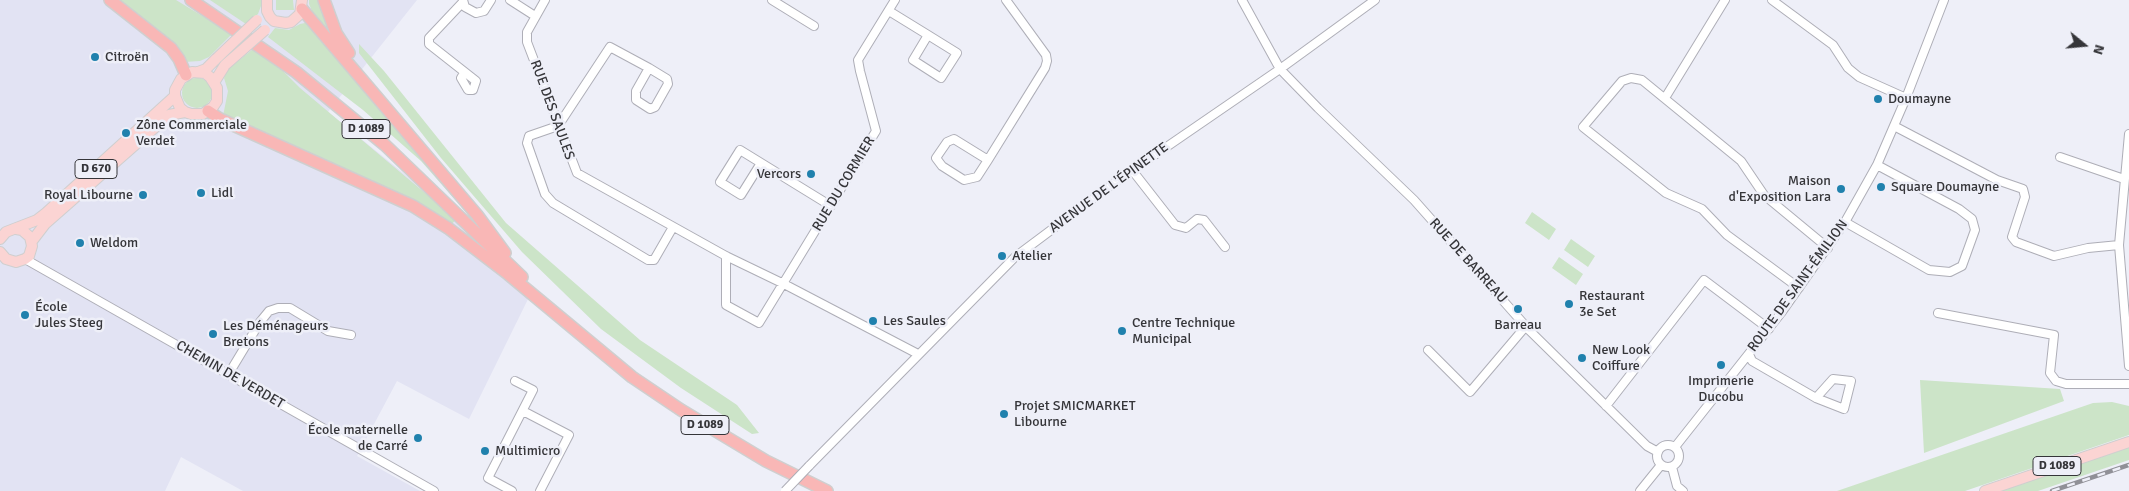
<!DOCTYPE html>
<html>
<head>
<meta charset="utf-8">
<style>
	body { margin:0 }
	#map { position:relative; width:2129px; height:491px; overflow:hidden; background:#eeeff8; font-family:Signika,sans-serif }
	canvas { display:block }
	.north { position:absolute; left:2059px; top:20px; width:50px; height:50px; -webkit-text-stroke:4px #eeeff8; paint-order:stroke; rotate:107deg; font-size:14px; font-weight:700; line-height:20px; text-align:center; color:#353539 }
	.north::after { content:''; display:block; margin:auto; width:18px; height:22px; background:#353539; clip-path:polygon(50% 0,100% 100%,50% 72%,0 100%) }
</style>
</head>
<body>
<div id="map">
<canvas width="2129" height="491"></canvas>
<div class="north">N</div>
</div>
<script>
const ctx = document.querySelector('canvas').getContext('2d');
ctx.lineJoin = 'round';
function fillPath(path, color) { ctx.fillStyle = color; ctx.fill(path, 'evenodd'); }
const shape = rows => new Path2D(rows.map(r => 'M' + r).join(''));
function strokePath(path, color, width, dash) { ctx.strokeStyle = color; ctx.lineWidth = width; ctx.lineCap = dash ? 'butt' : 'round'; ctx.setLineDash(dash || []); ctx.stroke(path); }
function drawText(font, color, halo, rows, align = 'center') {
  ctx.font = font + ' Signika,sans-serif'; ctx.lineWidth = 5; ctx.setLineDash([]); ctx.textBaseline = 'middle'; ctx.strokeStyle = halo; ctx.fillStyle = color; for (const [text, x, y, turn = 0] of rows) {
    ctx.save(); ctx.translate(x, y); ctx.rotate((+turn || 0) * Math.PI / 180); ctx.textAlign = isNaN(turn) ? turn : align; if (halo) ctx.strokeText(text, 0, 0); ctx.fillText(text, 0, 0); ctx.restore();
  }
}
fillPath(shape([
	[0,0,417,0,328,112,412,180,532,291,469,419,397,381,357,456,420,491,243,491,181,457,165,491,0,491]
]), '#e2e3f3');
fillPath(shape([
	[120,0,176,0,232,34,209,57,200,61,184,62,182,54,173,42],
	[210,0,261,0,261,6,258,14,246,24],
	[276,0,293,0,294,10,276,10],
	[309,0,321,0,331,35,316,20,309,4],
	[305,23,312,27,474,216,472,219,421,161,363,110,268,37,275,28,289,30,300,24],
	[359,44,384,71,506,223,640,340,737,405,759,433,752,434,681,388,601,329,522,252,441,158,359,53],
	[253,49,278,66,300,88,456,219,452,224,223,116,228,91,224,78,227,70],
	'182 93a15 15 0 1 1 30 0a15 15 0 1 1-30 0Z',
	[1532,212,1556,229,1549,240,1525,223],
	[1571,239,1595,256,1588,267,1564,250],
	[1559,257,1583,274,1576,285,1552,268],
	[1920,380,2060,389,2064,401,1924,453],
	[2112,402,2129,406,2129,435,1965,491,1837,491,2093,403],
	[2129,446,2129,460,2038,491,1996,491]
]), '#cce4c8');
const minor = shape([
	[463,0,465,7,476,13,484,11,491,0],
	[510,0,535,16],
	[545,0,527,32,527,42,577,173,726,256,784,284,918,354],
	[772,0,814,26],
	[1242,0,1280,69,1318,108,1414,200,1530,331,1647,446,1658,452],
	[1772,0,1833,45,1848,68,1859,77,1906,98],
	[462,3,429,38,429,44,476,81,473,90,468,90,461,78,464,73],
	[889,11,928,35,957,53,941,78,913,60,928,35],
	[649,68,636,91,636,100,650,109,655,107,668,84,667,79,649,68,610,47,558,126,529,136,527,143,545,194,553,203,648,260,654,260,673,227],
	[1665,98,1725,0],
	[1894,126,1997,180,2023,189,2025,197,2012,237,2016,242,2054,256,2088,248,2119,245],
	[2129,134,2119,245,2129,366],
	[2060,157,2124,179],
	[988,160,954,139,947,142,936,158,942,166,964,180,977,177,988,160,1045,68,1047,61,1046,55,1006,0],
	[761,163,741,195,720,182,740,150,831,206],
	[1132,170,1175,225,1186,228,1197,219,1204,220,1225,247],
	[1845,222,1929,270,1950,272,1962,266,1975,230,1972,219,1959,209,1877,165],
	[726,256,726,305,759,323,876,131,860,71,858,60,895,0],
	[25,259,434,491],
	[1799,288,1727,235,1702,209,1666,193,1583,127,1622,81,1631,78,1642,80,1741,161,1764,195,1828,248],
	[1938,313,2054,335,2050,373,2056,381,2066,384,2129,384],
	[1428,350,1470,392,1526,326],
	[1749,354,1752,361,1816,398,1844,409,1851,381,1833,379,1816,398],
	[228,375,260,322,269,311,278,308,290,308,328,331,351,335],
	[1606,406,1704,280,1769,329],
	[523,411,569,435,540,491],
	'1657 456a11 11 0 1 1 22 0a11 11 0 1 1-22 0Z',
	[1675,447,1781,313,1845,222,1877,165,1906,98,1944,0],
	[809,466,1015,257,1114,183,1280,69,1375,0],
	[1672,467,1677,486,1683,491],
	[512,491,488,478,533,390,515,381],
	[1640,491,1661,465]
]);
const major = shape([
	[267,0,267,11,270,17,274,21,286,23,291,22,300,14,302,0],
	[198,72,206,69,216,59],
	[215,81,225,65],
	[0,239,6,232,37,220,46,213,175,96],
	[32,241,45,224,169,115,185,112,191,114,203,114,213,107,217,101,217,88,210,77,205,73,192,72,181,79,175,90,175,96,180,108,185,112],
	[0,252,6,259,16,262,25,259,29,256,32,246,30,237,22,230,16,229],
	[1985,491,2129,442]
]);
const highway = shape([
	[110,0,171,48,179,59,186,75],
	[191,0,296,72,385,145,522,277],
	[324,0,336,33,349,53],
	[302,9,477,215,505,253],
	[208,111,220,119,413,206,448,228,508,274,632,377,681,410,766,461,827,491]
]);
strokePath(minor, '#aeaeb7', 10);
strokePath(major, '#cfcfcf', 12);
strokePath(highway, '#cfcfcf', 14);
strokePath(minor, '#fff', 8);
strokePath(major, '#fbd4d3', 10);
strokePath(highway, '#f9b7b6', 11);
const rail = shape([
	[2052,491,2129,465]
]);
strokePath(rail, '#909097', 4.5);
strokePath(rail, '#eeeff8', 2.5, [8]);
const minorBridge = shape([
	[785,491,809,466]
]);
const majorBridge = shape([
	[216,59,257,20],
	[225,65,265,30]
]);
strokePath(minorBridge, '#aeaeb7', 10, []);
strokePath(majorBridge, '#cfcfcf', 12, []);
strokePath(minorBridge, '#fff', 8);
strokePath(majorBridge, '#fbd4d3', 10);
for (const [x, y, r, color] of [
	[95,57,5,"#2081ad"],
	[1878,99,5,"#2081ad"],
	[126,133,5,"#2081ad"],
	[811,174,5,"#2081ad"],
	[1881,187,5,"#2081ad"],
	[1841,189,5,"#2081ad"],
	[201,193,5,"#2081ad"],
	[143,195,5,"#2081ad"],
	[80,243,5,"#2081ad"],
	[1002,256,5,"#2081ad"],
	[1569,304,5,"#2081ad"],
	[1518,309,5,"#2081ad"],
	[25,315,5,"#2081ad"],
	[873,321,5,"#2081ad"],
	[1122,331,5,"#2081ad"],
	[213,334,5,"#2081ad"],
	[1582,358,5,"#2081ad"],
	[1721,365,5,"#2081ad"],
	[1004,414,5,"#2081ad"],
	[418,438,5,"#2081ad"],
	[485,451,5,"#2081ad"]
]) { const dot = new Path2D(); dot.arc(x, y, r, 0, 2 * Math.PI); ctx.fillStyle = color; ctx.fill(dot); strokePath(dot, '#eeeff8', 2); }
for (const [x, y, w] of [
	[366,129,48],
	[96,169,42],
	[705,425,48],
	[2057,466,48]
]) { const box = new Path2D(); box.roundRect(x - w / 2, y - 9.5, w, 19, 4); ctx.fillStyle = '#eeeff8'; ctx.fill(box); strokePath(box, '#353539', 1); }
drawText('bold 12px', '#353539', null, [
	["D 1089",366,129],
	["D 670",96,169],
	["D 1089",705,425],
	["D 1089",2057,466]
]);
drawText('14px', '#353539', '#eeeff8', [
	["Citroën",105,57],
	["Doumayne",1888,99],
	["Zône Commerciale",136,125],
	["Verdet",136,141],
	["Vercors",801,174,"right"],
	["Maison",1831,181,"right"],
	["d'Exposition Lara",1831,197,"right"],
	["Square Doumayne",1891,187],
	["Lidl",211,193],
	["Royal Libourne",133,195,"right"],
	["Weldom",90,243],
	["Atelier",1012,256],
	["Restaurant",1579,296],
	["3e Set",1579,312],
	["École",35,307],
	["Jules Steeg",35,323],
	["Les Saules",883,321],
	["Centre Technique",1132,323],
	["Municipal",1132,339],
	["Barreau",1518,325,"center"],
	["Les Déménageurs",223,326],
	["Bretons",223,342],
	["New Look",1592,350],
	["Coiffure",1592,366],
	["Imprimerie",1721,381,"center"],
	["Ducobu",1721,397,"center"],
	["Projet SMICMARKET",1014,406],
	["Libourne",1014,422],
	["École maternelle",408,430,"right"],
	["de Carré",408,446,"right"],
	["Multimicro",495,451]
], 'left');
drawText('14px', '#353539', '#eeeff8', [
	["RUE DES SAULES",552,110,70],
	["RUE DU CORMIER",844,184,-59],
	["AVENUE DE L'ÉPINETTE",1109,188,-36],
	["RUE DE BARREAU",1468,261,48],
	["ROUTE DE SAINT-ÉMILION",1798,286,-54],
	["CHEMIN DE VERDET",230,375,30]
]);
</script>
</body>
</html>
